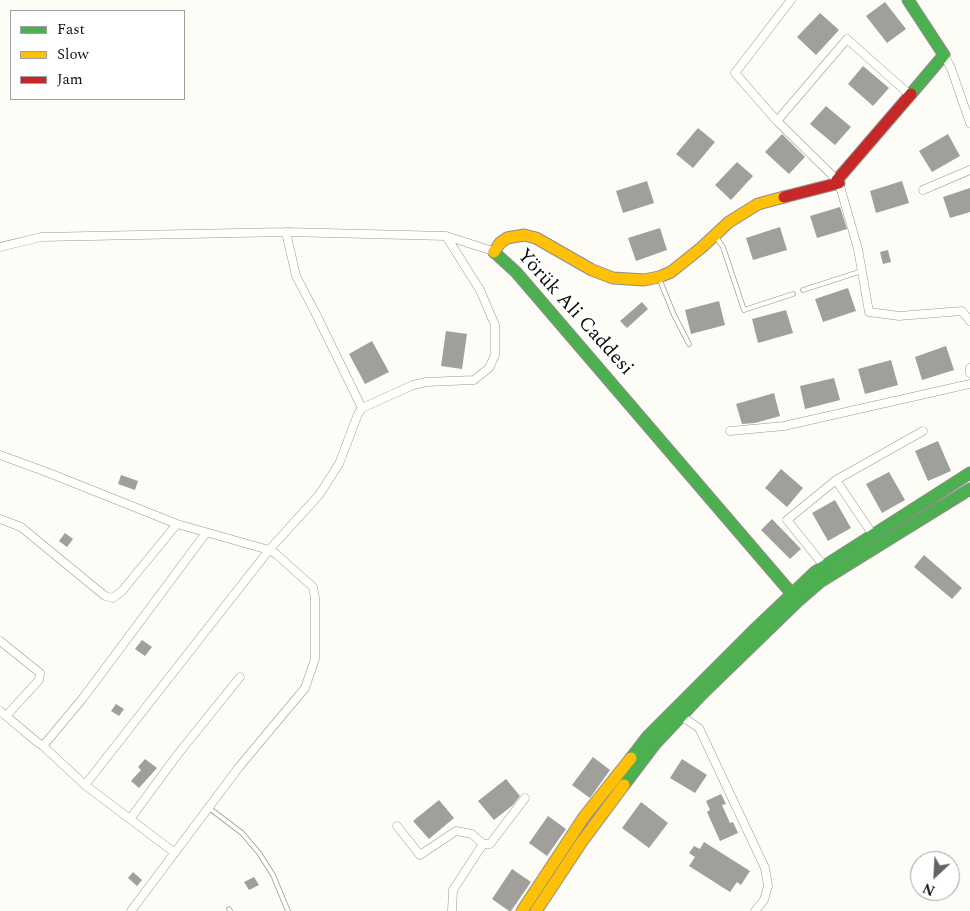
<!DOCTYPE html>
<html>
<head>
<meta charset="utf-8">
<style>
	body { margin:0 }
	#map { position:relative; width:970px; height:911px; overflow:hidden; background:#fdfcf7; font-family:Spectral,serif }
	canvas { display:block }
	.legend { position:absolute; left:10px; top:10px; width:175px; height:90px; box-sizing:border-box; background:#fff; border:1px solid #a0a0a0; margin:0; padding:6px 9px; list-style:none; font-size:15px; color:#111 }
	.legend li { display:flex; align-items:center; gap:10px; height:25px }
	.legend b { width:25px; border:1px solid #a0a0a0 }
	.north { position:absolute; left:910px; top:851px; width:50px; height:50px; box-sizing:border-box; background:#fff; border:1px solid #a0a0a0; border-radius:50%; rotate:205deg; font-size:14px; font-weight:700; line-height:20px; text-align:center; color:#111 }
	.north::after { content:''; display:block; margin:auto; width:18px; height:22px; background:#646362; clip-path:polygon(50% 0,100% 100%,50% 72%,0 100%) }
</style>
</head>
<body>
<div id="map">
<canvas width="970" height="911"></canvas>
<ul class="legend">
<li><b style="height:6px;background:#4caf50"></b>Fast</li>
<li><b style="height:6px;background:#ffc107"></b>Slow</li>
<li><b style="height:6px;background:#c62828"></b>Jam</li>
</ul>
<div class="north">N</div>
</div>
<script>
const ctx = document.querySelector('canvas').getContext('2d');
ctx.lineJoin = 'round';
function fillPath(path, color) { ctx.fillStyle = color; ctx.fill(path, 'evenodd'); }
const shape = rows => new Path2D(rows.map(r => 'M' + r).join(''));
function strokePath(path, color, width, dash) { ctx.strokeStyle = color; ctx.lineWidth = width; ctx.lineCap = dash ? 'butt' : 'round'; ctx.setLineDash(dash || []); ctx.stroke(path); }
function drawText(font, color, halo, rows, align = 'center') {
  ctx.font = font + ' Spectral,serif'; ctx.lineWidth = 5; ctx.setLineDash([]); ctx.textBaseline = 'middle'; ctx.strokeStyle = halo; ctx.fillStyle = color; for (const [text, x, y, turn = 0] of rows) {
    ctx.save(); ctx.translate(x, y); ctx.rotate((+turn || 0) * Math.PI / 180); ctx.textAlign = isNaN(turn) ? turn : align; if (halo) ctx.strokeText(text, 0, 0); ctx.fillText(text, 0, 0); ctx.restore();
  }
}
fillPath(shape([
	[885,2,906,29,887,43,866,16],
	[820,13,839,30,816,55,797,37],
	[863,66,889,88,873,106,848,84],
	[826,106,851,127,835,145,810,124],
	[698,128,715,142,693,168,676,154],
	[782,134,805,157,789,174,765,152],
	[948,134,960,156,932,172,919,151],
	[737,162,753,176,731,200,715,185],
	[647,181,654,203,623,213,616,191],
	[902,181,909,203,876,213,870,191],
	[970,188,970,212,950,218,943,197],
	[840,207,847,229,817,238,810,216],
	[780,227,787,250,753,260,746,238],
	[660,228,667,250,636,261,628,238],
	[888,250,891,262,883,264,880,252],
	[848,288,856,311,823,322,815,299],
	[719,301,725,325,691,334,685,310],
	[642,302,648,309,627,328,620,321],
	[786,310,793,333,758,343,752,319],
	[446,331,467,334,462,369,441,366],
	[372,341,389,372,365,384,349,354],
	[946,346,954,370,922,380,915,357],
	[891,360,898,385,865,394,858,369],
	[834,378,840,400,805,409,800,386],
	[774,393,780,416,755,423,742,424,736,404],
	[938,441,951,471,928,481,915,451],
	[781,469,803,488,787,507,765,488],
	[889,472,905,500,882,513,866,484],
	[121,475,138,481,135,490,118,484],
	[835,500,851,528,828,541,812,513],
	[772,519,801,549,790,559,761,530],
	[65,533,73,539,67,547,59,541],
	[924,555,962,588,952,599,914,567],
	[142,640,152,647,145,656,135,649],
	[116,704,124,709,119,716,111,711],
	[593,757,610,770,590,798,572,785],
	[145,759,157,768,139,788,131,781,141,770,138,767],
	[682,759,707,775,695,793,670,778],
	[506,779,520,796,513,805,494,820,478,801],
	[721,794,726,804,722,805,730,823,733,822,738,833,720,841,707,812,710,810,706,801],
	[439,800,454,818,429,839,413,821],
	[641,802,668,823,649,848,622,828],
	[548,816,566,829,547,856,529,843],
	[704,842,750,871,741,885,737,882,730,892,689,866,695,857,689,853,694,846,700,849],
	[512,869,531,882,511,911,509,911,492,899],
	[133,872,142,880,137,886,128,878],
	[254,877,259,885,249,890,244,882]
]), '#a19f9c');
const lane = shape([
	[716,237,723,247,744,310,793,294],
	[659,278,674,315,689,344],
	[803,290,862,271],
	[209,808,242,833,259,853,273,875,288,911],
	[229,909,230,911]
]);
const street = shape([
	[791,0,735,73,777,121,847,39,910,95],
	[944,55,951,68,970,123],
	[777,121,837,180],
	[839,183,858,249,869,312,899,316,962,311,970,321],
	[923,190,970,170],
	[286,232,296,276,315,312,362,408],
	[0,247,41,237,286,232,446,236,493,251],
	[970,368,970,373],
	[730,431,784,426,970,384],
	[0,455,49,473,177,524,269,550,276,554,313,587,315,598,315,659,305,688,239,767,131,911],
	[836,480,873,535],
	[0,519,21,527,105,596,113,598,122,591,177,524],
	[824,566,787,520,836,480,923,431],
	[0,641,40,673,39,680,6,716],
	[0,711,37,742,43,746,85,785,175,853],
	[681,716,699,728,765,868,768,886,764,900,755,911],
	[43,746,83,698,206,533],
	[85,785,269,550,319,495,339,464,358,414,362,408,413,385,426,382,474,380,489,368,495,355,495,325,480,290,446,236],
	[130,819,178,754,240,677],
	[397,826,420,855,456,831,472,834,483,844,453,890,452,911],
	[483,844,490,844,525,798]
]);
const fast = shape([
	[908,0,944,55,911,94],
	[494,252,516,272,798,601],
	[631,758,648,736,752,632,815,572,970,473],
	[624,785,655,744,702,694,798,601,820,582,970,489]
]);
const slow = shape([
	[494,252,500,243,507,238,524,235,536,238,592,270,613,278,644,280,659,277,671,272,701,248,729,222,758,204,784,197],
	[522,911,584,817,631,758],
	[536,911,581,843,624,785]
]);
const jam = shape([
	[784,197,839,183,837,180,911,94]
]);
strokePath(lane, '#979795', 5.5);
strokePath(street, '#979795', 9);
strokePath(fast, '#8e8d8b', 13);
strokePath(slow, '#8e8d8b', 13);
strokePath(jam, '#8e8d8b', 13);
strokePath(lane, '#fffffe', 4);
strokePath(street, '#fffffe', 8);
strokePath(fast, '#4caf50', 11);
strokePath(slow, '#ffc107', 11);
strokePath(jam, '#c62828', 11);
drawText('20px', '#111', '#fff', [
	["Yörük Ali Caddesi",574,313,48]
]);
</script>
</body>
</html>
